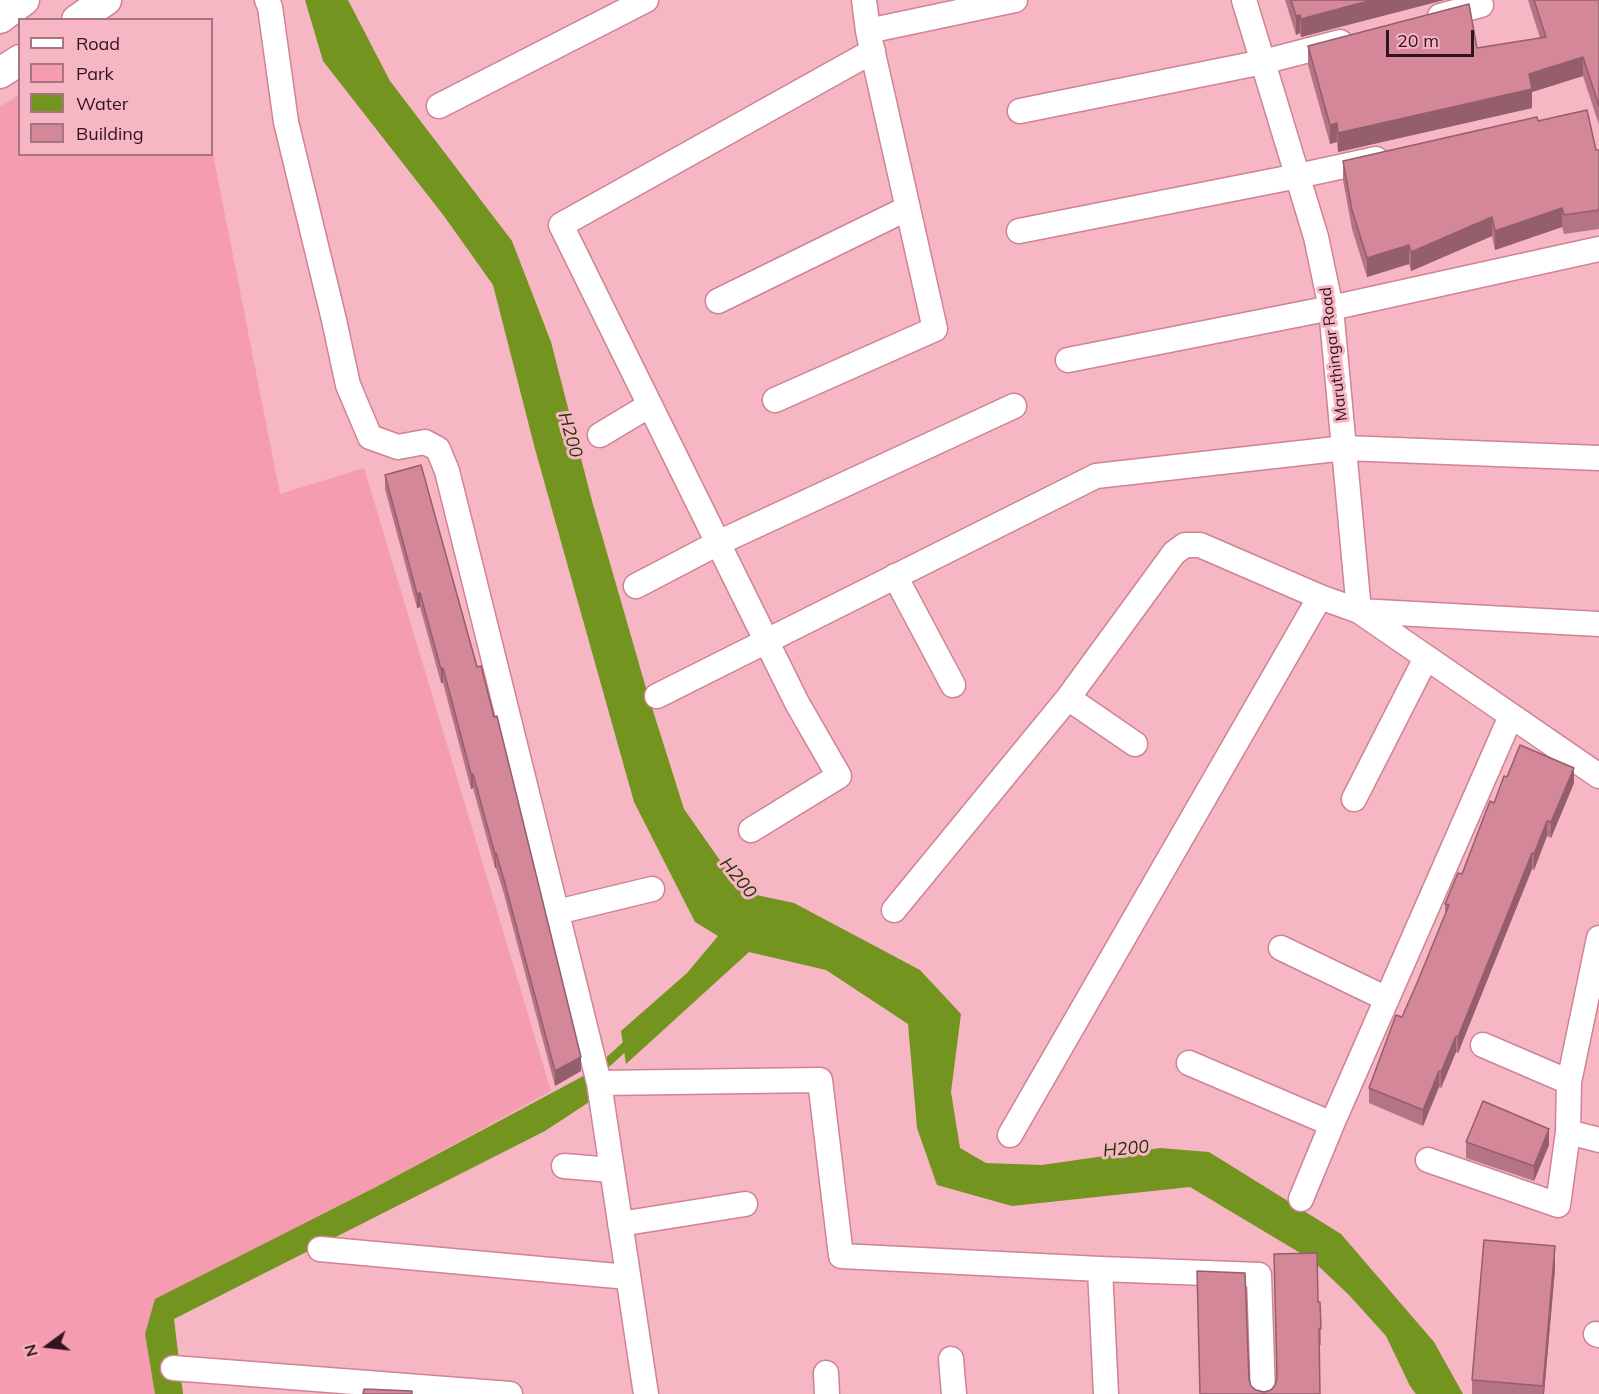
<!DOCTYPE html>
<html>
<head>
<meta charset="utf-8">
<style>
	body { margin:0 }
	#map { position:relative; width:1599px; height:1394px; overflow:hidden; background:#f6b6c4; font-family:Mulish,sans-serif }
	canvas { display:block }
	.legend { position:absolute; left:18px; top:18px; width:195px; height:138px; box-sizing:border-box; background:#f6b6c4; border:2px solid #a77581; margin:0; padding:8px 10px; list-style:none; font-size:18px; color:#31141c }
	.legend li { display:flex; align-items:center; gap:12px; height:30px }
	.legend b { width:30px; border:2px solid #a77581 }
	.north { position:absolute; left:18px; top:1316px; width:60px; height:60px; -webkit-text-stroke:4px #f6b6c4; paint-order:stroke; rotate:255deg; font-size:16px; font-weight:700; line-height:24px; text-align:center; color:#31141c }
	.north::after { content:''; display:block; margin:auto; width:21px; height:27px; background:#31141c; clip-path:polygon(50% 0,100% 100%,50% 72%,0 100%) }
	.scale { position:absolute; left:1386px; top:30px; width:88px; height:27px; box-sizing:border-box; border:3px solid #31141c; border-top:0; padding-left:8px; font-size:18px; line-height:21px; white-space:nowrap; color:#31141c; -webkit-text-stroke:4px #f6b6c4; paint-order:stroke }
</style>
</head>
<body>
<div id="map">
<canvas width="1599" height="1394"></canvas>
<ul class="legend">
<li><b style="height:8px;background:#fff"></b>Road</li>
<li><b style="height:16px;background:#f69cb1"></b>Park</li>
<li><b style="height:16px;background:#73941e"></b>Water</li>
<li><b style="height:16px;background:#d38799"></b>Building</li>
</ul>
<div class="north">N</div>
<div class="scale">20 m</div>
</div>
<script>
const ctx = document.querySelector('canvas').getContext('2d');
ctx.lineJoin = 'round';
function fillPath(path, color) { ctx.fillStyle = color; ctx.fill(path, 'evenodd'); }
const shape = rows => new Path2D(rows.map(r => 'M' + r).join(''));
function strokePath(path, color, width, dash) { ctx.strokeStyle = color; ctx.lineWidth = width; ctx.lineCap = dash ? 'butt' : 'round'; ctx.setLineDash(dash || []); ctx.stroke(path); }
function drawText(font, color, halo, rows, align = 'center') {
  ctx.font = font + ' Mulish,sans-serif'; ctx.lineWidth = 6; ctx.setLineDash([]); ctx.textBaseline = 'middle'; ctx.strokeStyle = halo; ctx.fillStyle = color; for (const [text, x, y, turn = 0] of rows) {
    ctx.save(); ctx.translate(x, y); ctx.rotate((+turn || 0) * Math.PI / 180); ctx.textAlign = isNaN(turn) ? turn : align; if (halo) ctx.strokeText(text, 0, 0); ctx.fillText(text, 0, 0); ctx.restore();
  }
}
fillPath(shape([
	[19,95,20,154,212,154,212,149,280,494,364,468,551,1091,376,1187,145,1334,155,1394,0,1394,0,107]
]), '#f69cb1');
fillPath(shape([
	[305,0,348,0,390,81,512,241,551,342,592,501,648,695,684,809,742,892,794,903,920,970,961,1014,951,1092,960,1148,986,1163,1042,1165,1160,1148,1209,1152,1341,1234,1434,1342,1463,1394,1416,1394,1410,1386,1386,1336,1349,1295,1312,1260,1190,1187,1012,1206,937,1185,917,1128,908,1024,826,970,749,952,626,1064,621,1031,687,973,718,936,695,922,634,802,535,449,493,285,444,216,323,61],
	[589,1073,589,1102,545,1131,174,1319,183,1394,155,1394,145,1334,155,1299,376,1187]
]), '#73941e');
strokePath(shape([
	[598,1071,632,1040]
]), '#73941e', 9);
const minor = shape([
	[267,0,270,7,286,122,334,320,348,385,370,437,398,447,425,442,438,449,447,471,599,1083,646,1394],
	[1244,0,1316,237,1331,308,1359,611,1599,624],
	[1440,16,1481,5],
	[868,31,1015,0],
	[439,106,646,0],
	[1020,111,1263,62,1340,42],
	[1019,231,1298,176,1376,159],
	[718,301,908,208],
	[1068,360,1331,308,1599,249],
	[775,400,935,329,868,31,864,0],
	[600,435,650,405],
	[895,576,953,685],
	[636,586,718,543,1014,406],
	[657,696,1096,476,1345,448,1599,458],
	[1068,698,1135,744],
	[1354,799,1426,658],
	[751,830,839,776,797,703,561,225,873,51],
	[894,910,1068,698,1174,553,1185,545,1200,545,1320,597,1359,611,1599,776],
	[557,912,652,889],
	[1281,948,1387,999],
	[1483,1045,1569,1082],
	[1189,1063,1332,1124],
	[599,1083,820,1080,841,1256,1100,1269,1259,1275,1263,1394],
	[1568,1132,1599,1140],
	[1010,1135,1320,597],
	[1428,1160,1558,1205,1568,1132,1569,1082,1599,938],
	[564,1166,612,1170],
	[1301,1199,1332,1124,1511,716],
	[620,1224,745,1204],
	[320,1249,628,1277],
	[1100,1269,1106,1394],
	[1596,1334,1599,1335],
	[951,1359,954,1394],
	[173,1368,510,1394],
	[826,1373,827,1394]
]);
const tertiary = shape([
	[0,18,24,0],
	[77,20,106,0],
	[0,73,20,60]
]);
strokePath(minor, '#cf8394', 27);
strokePath(tertiary, '#cf8394', 33);
strokePath(minor, '#fff', 24);
strokePath(tertiary, '#fff', 30);
fillPath(shape([
	[1285,0,1444,0,1301,37,1300,33,1296,35],
	[1528,0,1599,0,1599,125,1583,76,1532,92,1532,108,1338,152,1337,142,1330,144,1308,65,1308,46,1477,48,1540,38],
	[1538,121,1596,150,1599,150,1599,229,1564,234,1562,227,1495,250,1492,236,1411,271,1409,264,1367,277,1352,229,1343,180,1343,161],
	[385,475,581,1071,555,1086,504,894,496,868,495,868,473,788,471,789,443,683,441,683,420,607,417,608,385,489],
	[1507,777,1574,783,1551,838,1547,836,1534,870,1532,869,1458,1053,1456,1052,1441,1088,1439,1087,1423,1126,1369,1103,1369,1088,1402,1017,1417,983,1445,915,1445,904,1462,874,1494,803],
	[1466,1142,1549,1145,1534,1181,1466,1158],
	[1555,1269,1544,1394,1472,1394,1472,1380],
	[1318,1302,1320,1302,1321,1345,1319,1345,1320,1394,1200,1394,1249,1379,1251,1386,1256,1390,1264,1392,1271,1390,1275,1385]
]), '#b57484');
fillPath(shape([
	[1372,0,1444,0,1301,37,1301,19],
	[1300,15,1300,33,1296,35,1296,16],
	[1583,57,1583,76,1532,92,1532,108,1338,152,1338,133],
	[1337,123,1337,142,1330,144,1330,125],
	[1562,208,1562,227,1495,250,1495,231],
	[1492,217,1492,236,1411,271,1411,252],
	[1409,245,1409,264,1367,277,1367,258],
	[420,593,420,607,417,608,417,594],
	[443,668,443,683,441,683,441,669],
	[1574,768,1574,783,1551,838,1551,822],
	[471,774,473,774,473,788,471,789],
	[1547,821,1547,836,1534,870,1534,854],
	[496,853,496,868,495,868,495,854],
	[1532,853,1532,869,1458,1053,1458,1037],
	[1456,1036,1456,1052,1441,1088,1441,1072],
	[581,1057,581,1071,555,1086,555,1071],
	[1439,1071,1439,1087,1423,1126,1423,1110],
	[1549,1129,1549,1145,1534,1181,1534,1166],
	[1555,1246,1555,1269,1544,1394,1543,1394]
]), '#945e6b');
const building = shape([
	[1291,0,1372,0,1301,19,1300,15,1296,16,1291,0],
	[1534,0,1599,0,1599,106,1583,57,1529,74,1532,89,1338,133,1337,123,1330,125,1308,46,1469,4,1477,48,1546,37,1534,0],
	[1587,110,1596,150,1599,150,1599,210,1564,215,1562,208,1495,231,1492,217,1411,252,1409,245,1367,258,1352,210,1343,161,1537,117,1538,121,1587,110],
	[421,465,477,667,481,666,494,717,497,716,581,1057,555,1071,504,880,496,853,495,854,473,774,471,774,443,668,441,669,420,593,417,594,385,475,421,465],
	[1520,745,1574,768,1551,822,1547,821,1534,854,1532,853,1458,1037,1456,1036,1441,1072,1439,1071,1423,1110,1369,1088,1396,1015,1402,1017,1417,983,1449,905,1445,904,1458,873,1462,874,1490,801,1494,803,1504,776,1507,777,1520,745],
	[1483,1101,1549,1129,1534,1166,1466,1142,1483,1101],
	[1484,1240,1555,1246,1543,1386,1472,1380,1484,1240],
	[1317,1253,1318,1302,1320,1302,1321,1329,1319,1329,1320,1394,1200,1394,1197,1271,1245,1273,1249,1379,1251,1386,1256,1390,1264,1392,1271,1390,1275,1385,1277,1378,1274,1254,1317,1253],
	[364,1389,412,1391,412,1394,363,1394,364,1389]
]);
fillPath(building, '#d38799');
strokePath(building, '#945e6b', 1.5);
drawText('16px', '#31141c', '#f6b6c4', [
	["Maruthingar Road",1334,354,-97]
]);
drawText('italic 18px', '#263405', '#f6b6c4', [
	["H200",570,435,74],
	["H200",738,878,51],
	["H200",1126,1149,-5]
]);
</script>
</body>
</html>
